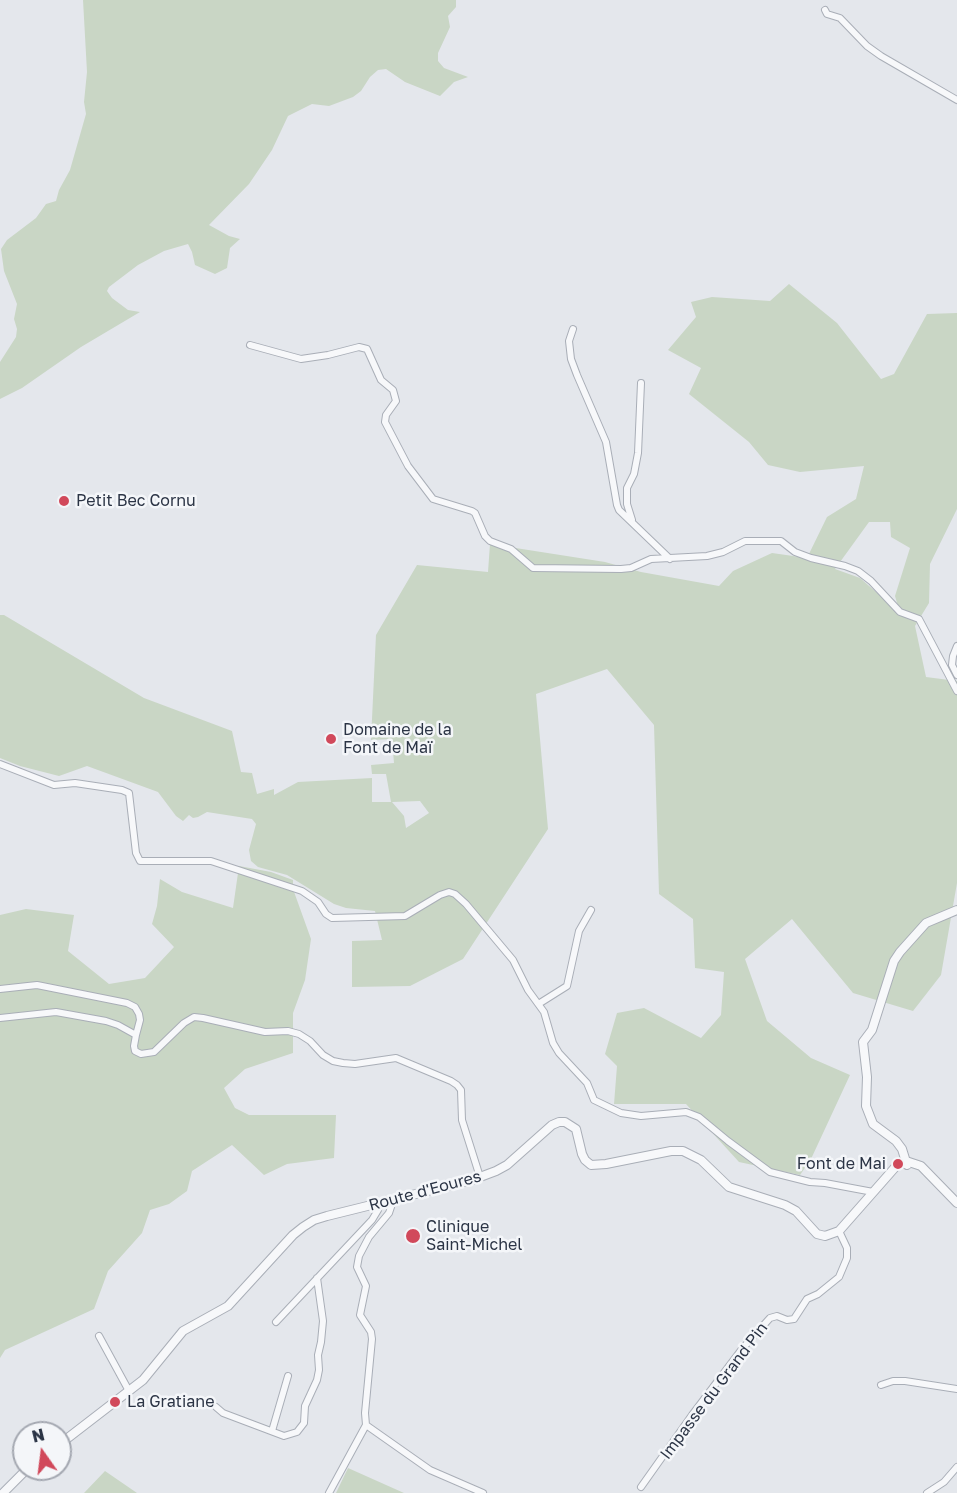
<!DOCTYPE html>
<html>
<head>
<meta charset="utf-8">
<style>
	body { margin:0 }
	#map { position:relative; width:957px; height:1493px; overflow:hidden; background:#e4e7ec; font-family:"Golos Text",sans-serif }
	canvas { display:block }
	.north { position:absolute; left:12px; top:1421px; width:60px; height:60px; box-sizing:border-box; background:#f4f6f9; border:2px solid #a4a8b1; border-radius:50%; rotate:346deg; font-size:16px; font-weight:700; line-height:24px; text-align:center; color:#2b3445 }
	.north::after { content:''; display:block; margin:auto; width:21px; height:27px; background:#d1495b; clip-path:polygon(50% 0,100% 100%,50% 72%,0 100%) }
</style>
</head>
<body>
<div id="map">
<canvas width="957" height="1493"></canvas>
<div class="north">N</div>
</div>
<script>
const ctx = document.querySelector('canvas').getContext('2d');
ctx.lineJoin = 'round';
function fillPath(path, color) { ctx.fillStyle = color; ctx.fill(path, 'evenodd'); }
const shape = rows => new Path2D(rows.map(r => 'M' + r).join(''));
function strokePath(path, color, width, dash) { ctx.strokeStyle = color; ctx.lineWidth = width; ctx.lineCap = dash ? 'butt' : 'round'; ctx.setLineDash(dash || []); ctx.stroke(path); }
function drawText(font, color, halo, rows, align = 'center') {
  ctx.font = font + ' "Golos Text",sans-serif'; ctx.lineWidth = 5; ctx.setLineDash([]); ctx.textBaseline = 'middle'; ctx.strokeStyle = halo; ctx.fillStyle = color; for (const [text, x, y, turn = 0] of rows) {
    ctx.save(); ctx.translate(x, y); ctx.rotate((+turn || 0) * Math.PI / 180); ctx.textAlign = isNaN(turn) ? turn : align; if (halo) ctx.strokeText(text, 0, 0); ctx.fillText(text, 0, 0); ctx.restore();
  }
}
fillPath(shape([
	[83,0,456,0,456,7,448,16,450,27,438,53,438,61,444,68,468,77,454,82,440,96,405,82,386,69,378,70,370,77,361,91,353,97,329,106,312,104,288,116,272,150,249,184,209,225,229,236,240,239,230,248,227,268,215,274,195,265,192,252,188,244,164,251,138,265,109,287,107,291,112,298,128,310,140,312,81,347,22,388,0,399,0,362,16,337,17,329,14,319,17,304,4,271,1,249,7,240,36,218,46,204,56,201,59,190,70,170,86,114,84,102,87,72],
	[789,284,837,323,881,379,894,374,927,314,957,313,957,509,930,564,929,603,915,626,926,677,957,681,957,883,941,975,913,1011,853,993,792,919,745,959,767,1021,811,1058,850,1075,811,1159,800,1175,739,1162,686,1104,614,1104,617,1066,605,1054,617,1013,644,1008,701,1038,721,1015,724,972,695,968,693,919,659,894,654,725,607,669,536,694,548,829,463,959,410,986,352,987,352,941,382,940,375,911,346,908,334,904,287,875,258,867,251,861,249,850,256,824,252,819,207,812,198,817,193,818,189,815,183,821,176,816,158,792,87,766,59,776,20,766,0,758,0,615,4,615,144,698,232,731,241,772,252,773,257,794,274,789,274,795,298,782,372,778,372,802,391,802,386,774,372,774,371,765,394,763,392,739,371,740,376,635,417,565,488,572,490,544,605,562,641,572,719,586,733,571,772,553,807,558,827,517,856,499,864,466,800,472,768,465,749,442,689,394,701,368,668,350,696,317,691,302,712,297,770,301],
	[869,522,890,522,891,537,910,548,895,596,900,613,860,578,835,569],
	[420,801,429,813,406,828,404,816,392,802],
	[239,866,271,872,293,880,293,889,311,939,305,980,293,1013,293,1053,245,1069,224,1088,235,1108,249,1115,336,1115,334,1158,287,1164,264,1175,232,1145,192,1171,187,1191,169,1204,150,1210,142,1233,108,1271,94,1309,5,1350,0,1358,0,915,26,909,74,915,68,951,109,984,145,978,174,947,152,924,157,906,160,879,182,892,233,908],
	[348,1468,404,1493,336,1493],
	[105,1471,137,1493,84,1493]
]), '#c9d6c5');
const minor = shape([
	[825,10,827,14,840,18,867,46,881,56,957,100],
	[573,329,569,341,571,359,577,375,606,442,617,505,619,510,670,559],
	[250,345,301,359,328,355,359,347,367,349,381,380,393,390,396,401,386,415,385,422,408,466,433,499,472,511,475,513,485,536,490,541,511,549,533,568,621,569,631,568,651,559,707,556,723,552,745,541,781,541,795,552,811,558,845,566,858,571,871,581,900,612,919,619,957,691],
	[632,520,627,504,627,488,634,474,638,453,641,383],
	[957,646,953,656,952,665,957,675],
	[0,764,54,785,75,783,122,790,129,793,136,853,140,861,211,861,302,891,318,902,326,914,332,918,405,916,440,895,449,892,455,894,466,904,513,960,528,990,544,1012,553,1043,559,1053,587,1083,594,1100,621,1113,641,1116,686,1112,699,1117,728,1141,770,1172,810,1182,825,1183,873,1192],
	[0,989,37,985,127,1003,135,1007,139,1014,140,1020,136,1035],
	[540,1003,567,986,579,931,591,910],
	[0,1018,56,1012,106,1021,118,1025,136,1035,134,1046,135,1051,141,1054,154,1052,184,1023,194,1017,203,1018,265,1032,288,1031,299,1034,310,1041,323,1055,333,1061,343,1063,355,1064,396,1058,451,1081,457,1085,461,1090,462,1120,480,1177],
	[393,1201,389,1213,369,1237,359,1256,357,1267,366,1286,360,1315,371,1332,372,1339,365,1413,366,1425,430,1470,483,1493],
	[276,1322,372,1220,378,1210,379,1204],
	[99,1336,129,1391],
	[881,1385,893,1381,905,1381,957,1389],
	[216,1407,223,1413,284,1436,297,1432,304,1423,305,1406,317,1380,319,1370,318,1355,321,1342,323,1321,317,1278],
	[272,1431,288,1376],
	[641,1487,692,1415,742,1349,770,1318,777,1316,787,1320,794,1319,807,1299,818,1294,839,1277,847,1258,847,1248,839,1231],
	[329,1493,366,1425],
	[927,1493,944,1482,957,1467]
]);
const tertiary = shape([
	[907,1165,902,1149,896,1141,873,1124,866,1106,867,1077,863,1042,872,1030,894,961,900,952,926,923,957,910],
	[60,1444,143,1380,183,1331,228,1306,293,1235,303,1227,314,1220,327,1216,472,1180,496,1171,507,1165,552,1125,559,1122,565,1122,576,1129,582,1154,585,1160,591,1165,606,1164,671,1151,683,1151,701,1160,729,1187,785,1205,796,1211,817,1234,825,1236,839,1231,898,1164,906,1161,921,1166,957,1203],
	[3,1493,27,1469]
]);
strokePath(minor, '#a9aeb7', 8);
strokePath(tertiary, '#a9aeb7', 10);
strokePath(minor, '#f7f8fa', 6);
strokePath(tertiary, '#f7f8fa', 8);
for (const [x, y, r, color] of [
	[64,501,6,"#d1495b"],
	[331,739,6,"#d1495b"],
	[898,1164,6,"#d1495b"],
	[413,1236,8,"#d1495b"],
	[115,1402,6,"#d1495b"]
]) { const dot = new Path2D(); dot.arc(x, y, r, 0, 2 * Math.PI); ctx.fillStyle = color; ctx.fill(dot); strokePath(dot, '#f4f6f9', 2); }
drawText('16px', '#2b3445', '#f4f6f9', [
	["Petit Bec Cornu",76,501],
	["Domaine de la",343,730],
	["Font de Maï",343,748],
	["Font de Mai",886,1164,"right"],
	["Clinique",426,1227],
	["Saint-Michel",426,1245],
	["La Gratiane",127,1402]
], 'left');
drawText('16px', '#2b3445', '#f4f6f9', [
	["Route d'Eoures",425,1191,-15],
	["Impasse du Grand Pin",714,1391,-53]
]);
</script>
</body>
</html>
